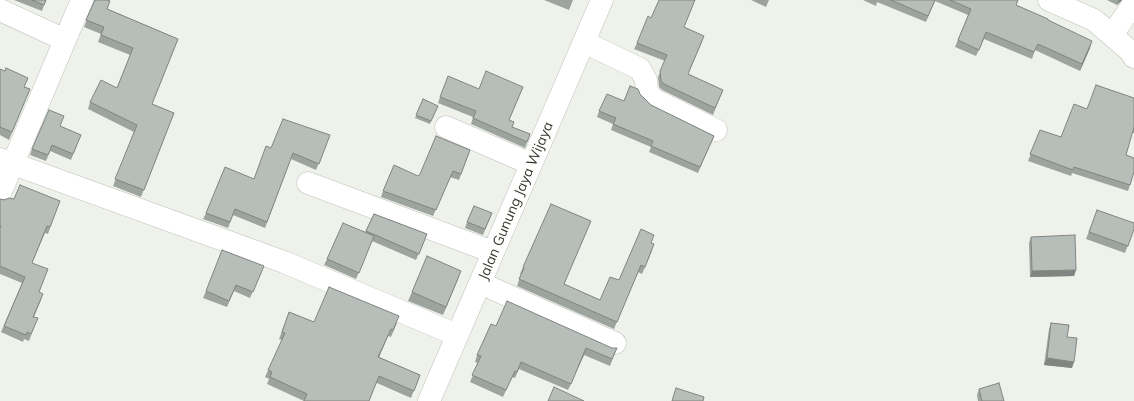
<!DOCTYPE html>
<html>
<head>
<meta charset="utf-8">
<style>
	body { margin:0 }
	canvas { display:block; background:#eff2eb }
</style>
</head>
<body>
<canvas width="1134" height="401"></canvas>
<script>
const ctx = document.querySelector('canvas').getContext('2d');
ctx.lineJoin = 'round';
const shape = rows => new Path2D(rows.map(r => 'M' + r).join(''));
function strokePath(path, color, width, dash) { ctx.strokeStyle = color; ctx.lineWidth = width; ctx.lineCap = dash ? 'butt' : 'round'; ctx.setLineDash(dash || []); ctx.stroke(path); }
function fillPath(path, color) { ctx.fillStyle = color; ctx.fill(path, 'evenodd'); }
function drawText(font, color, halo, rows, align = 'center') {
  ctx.font = font + ' Mulish,sans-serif'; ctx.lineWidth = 3; ctx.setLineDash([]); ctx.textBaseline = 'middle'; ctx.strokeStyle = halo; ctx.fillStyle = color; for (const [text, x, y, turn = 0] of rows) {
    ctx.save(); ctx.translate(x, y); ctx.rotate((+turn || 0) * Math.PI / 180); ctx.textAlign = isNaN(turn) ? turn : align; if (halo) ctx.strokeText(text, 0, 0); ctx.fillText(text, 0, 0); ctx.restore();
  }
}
const minor = shape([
	[1049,0,1094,20,1130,51,1134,57],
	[0,10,65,40,0,194],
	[1112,35,1134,3],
	[65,40,82,0],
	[584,42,640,69,646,80,647,92,654,100,716,130],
	[446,127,531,164],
	[0,159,284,262,457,335],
	[308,183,493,252],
	[480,283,615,343],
	[429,401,602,0]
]);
strokePath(minor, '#bec1ba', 23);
strokePath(minor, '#fff', 22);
fillPath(shape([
	[14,0,46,0,42,11],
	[95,0,108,9,178,39,152,104,174,113,141,197,113,186,134,132,88,109,90,102,117,88,130,55,98,42,101,34,84,27],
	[544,0,573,0,569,10],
	[751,0,769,0,766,7],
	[863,0,1018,0,1016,5,1048,20,1090,48,1080,71,1035,50,1032,59,984,39,976,56,955,47,968,15,935,1,926,22,877,2,876,6],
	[1107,0,1122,0,1117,5],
	[684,27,702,42,688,74,723,90,713,115,662,90,659,87,658,77,665,61,634,49,637,43],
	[0,69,25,87,30,89,9,140,0,135],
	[523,87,509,120,514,122,512,127,530,134,525,148,471,124,473,117,438,103,440,97,479,89],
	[640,94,651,105,714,136,698,173,649,152,651,147,611,130,613,124,597,117,599,111],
	[1134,98,1134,133,1132,133,1126,155,1134,172,1128,191,1072,173,1071,176,1028,161,1040,130,1061,137,1087,109],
	[423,99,438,106,430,124,415,118],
	[60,126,81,135,71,160,50,151,46,161,30,155,32,149],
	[330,135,316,170,291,159,265,228,233,215,228,228,203,219,206,213,254,179,271,148],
	[470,150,459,180,450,177,433,216,381,197,383,191,418,176],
	[0,199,60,201,48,234,45,233,32,263,39,292,41,300,34,317,35,325,29,341,24,339,23,342,1,332,22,283,0,274],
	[1097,210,1134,229,1125,253,1086,239],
	[492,213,483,235,465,228,467,222],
	[374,214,427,234,416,260,372,241,356,279,324,265,327,259,365,232],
	[588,228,564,284,600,300,619,280,651,243,652,251,642,274,638,272,614,329,517,286,521,274,520,274,523,267],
	[1031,237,1076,270,1074,276,1030,277,1029,243],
	[264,266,250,298,234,291,227,307,203,298,206,291],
	[458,279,443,315,408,301,412,292],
	[289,312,314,322,397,323,391,337,388,336,379,357,420,375,411,398,377,383,304,401,267,384,269,379,265,377,282,340,279,339],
	[1051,323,1067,337,1072,368,1044,365,1049,329],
	[496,326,612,348,617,348,610,366,584,355,568,390,519,369,515,378,512,377,503,397,470,382,478,363,475,362,477,355],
	[979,389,1004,401,978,401,977,395]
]), '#9da39f');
fillPath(shape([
	[1119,0,1122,0,1117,5],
	[1092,41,1090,48,1080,71,1082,64],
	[1076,270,1074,276,1030,277,1032,271],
	[461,271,458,279,443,315,446,307],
	[391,329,376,364,378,357],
	[586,348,584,355,568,390,571,384],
	[1047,358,1074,362,1072,368,1044,365]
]), '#808582');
const building = shape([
	[32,0,46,0,44,5,32,0],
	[95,0,107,0,110,1,107,9,178,39,152,104,174,113,144,190,115,179,137,125,90,102,101,80,117,88,133,48,101,35,104,27,86,20,95,0],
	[659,0,695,0,684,27,704,36,688,74,723,90,715,108,664,84,661,81,660,71,667,55,637,43,648,16,651,18,659,0],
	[891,0,935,0,928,16,891,0],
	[950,0,1018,0,1016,5,1048,19,1048,20,1092,41,1082,64,1038,44,1034,52,986,32,979,50,958,40,971,9,950,0],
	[6,68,28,78,24,87,30,89,12,132,0,127,0,69,5,71,6,68],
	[486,71,523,87,509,120,514,122,512,127,530,134,527,142,473,118,476,111,440,97,448,76,479,89,486,71],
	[1096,85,1134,98,1134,127,1126,155,1134,158,1134,172,1130,185,1074,167,1073,170,1030,154,1040,130,1061,137,1074,104,1087,109,1096,85],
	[630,86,638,89,640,94,651,105,714,136,700,167,651,146,653,141,613,124,616,118,599,111,607,94,624,101,630,86],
	[423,99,438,106,431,121,416,115,423,99],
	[49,110,64,116,60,126,81,135,73,154,52,145,48,155,32,149,49,110],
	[283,119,330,135,319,164,293,153,267,222,235,209,230,222,206,213,225,167,254,179,266,146,271,148,283,119],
	[436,136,470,150,461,174,453,171,436,210,383,191,394,165,418,176,420,174,436,136],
	[20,185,60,201,50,227,47,226,32,263,48,269,39,292,43,294,33,317,38,318,31,334,27,332,26,335,4,326,25,277,0,266,0,228,1,226,0,226,0,199,4,200,9,198,14,199,20,185],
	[551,204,591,221,564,284,600,300,610,277,619,280,641,229,654,235,651,243,654,244,645,267,641,265,617,322,519,279,524,268,523,267,551,204],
	[474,206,492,213,485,229,467,222,474,206],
	[1097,210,1134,223,1134,229,1128,246,1089,232,1097,210],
	[374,214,427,234,419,254,366,231,374,214],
	[343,223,374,236,359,273,327,259,343,223],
	[1075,235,1076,270,1032,271,1031,237,1075,235],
	[222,250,264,266,253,292,236,285,229,301,206,291,222,250],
	[427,256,461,271,446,307,412,292,427,256],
	[329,287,399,316,393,330,391,329,378,357,420,375,414,391,379,376,369,401,304,401,307,394,270,377,272,372,268,370,285,333,282,332,289,312,314,322,329,287],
	[507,301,612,348,617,348,612,359,586,348,571,384,521,362,517,372,515,371,506,390,472,375,481,356,477,355,491,324,496,326,507,301],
	[1051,323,1069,325,1067,337,1077,338,1074,362,1047,358,1051,323],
	[999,383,1004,401,982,401,979,389,999,383],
	[554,387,584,401,548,401,554,387],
	[676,388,704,397,703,401,672,401,676,388]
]);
fillPath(building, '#b7beb9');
strokePath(building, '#808582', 1);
drawText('14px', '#363734', '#fdfffb', [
	["Jalan Gunung Jaya Wijaya",516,201,-67]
]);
</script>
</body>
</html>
